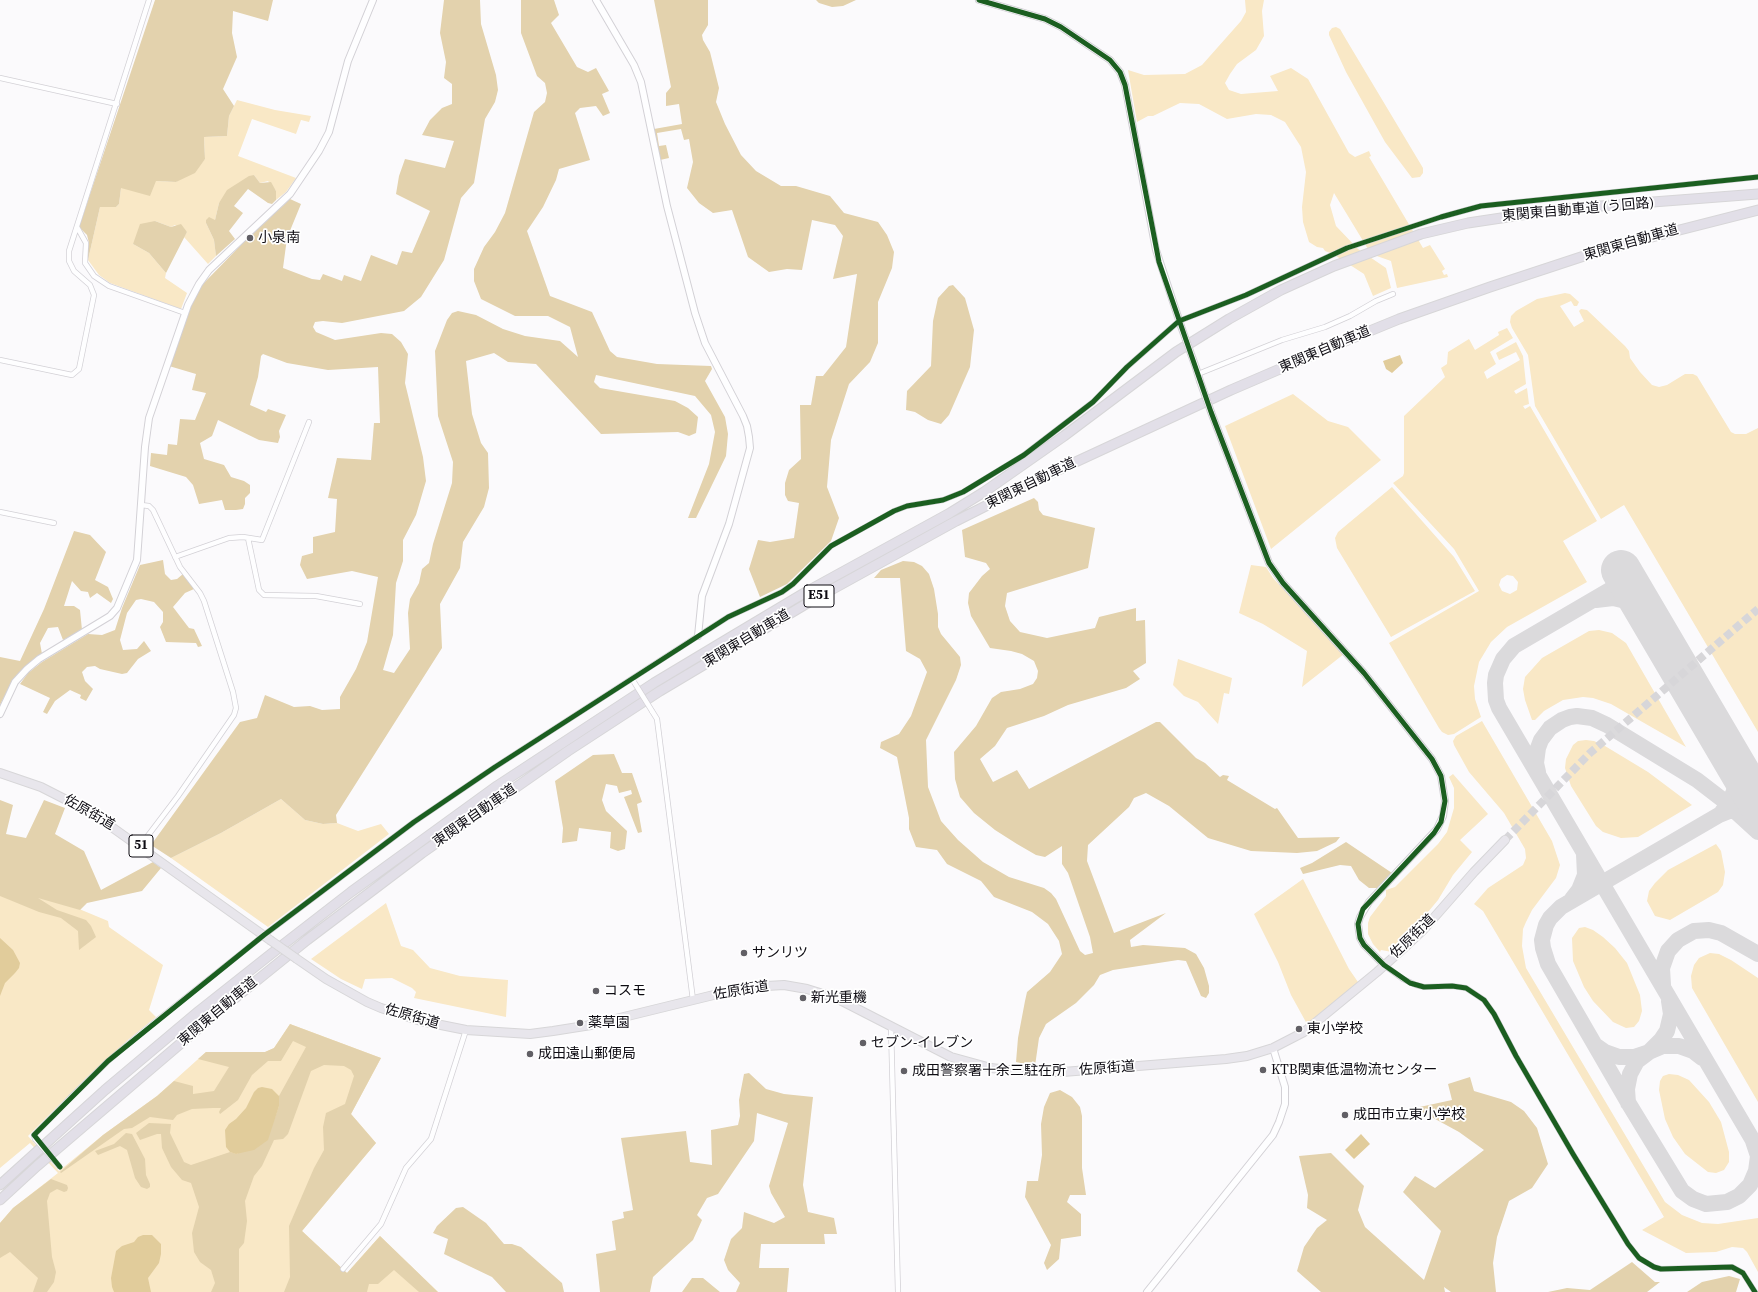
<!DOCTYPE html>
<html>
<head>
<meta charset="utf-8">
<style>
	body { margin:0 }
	canvas { display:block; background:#fbfafc }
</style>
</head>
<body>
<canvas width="1758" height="1292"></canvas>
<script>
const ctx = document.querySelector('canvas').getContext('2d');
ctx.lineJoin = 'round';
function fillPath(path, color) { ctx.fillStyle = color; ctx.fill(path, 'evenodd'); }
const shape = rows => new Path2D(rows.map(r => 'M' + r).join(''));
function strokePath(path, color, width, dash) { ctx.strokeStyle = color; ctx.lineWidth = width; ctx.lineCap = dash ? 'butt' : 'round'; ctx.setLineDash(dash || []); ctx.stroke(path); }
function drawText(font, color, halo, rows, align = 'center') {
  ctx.font = font + ' "Source Serif 4","Noto Sans JP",serif'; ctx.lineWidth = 3.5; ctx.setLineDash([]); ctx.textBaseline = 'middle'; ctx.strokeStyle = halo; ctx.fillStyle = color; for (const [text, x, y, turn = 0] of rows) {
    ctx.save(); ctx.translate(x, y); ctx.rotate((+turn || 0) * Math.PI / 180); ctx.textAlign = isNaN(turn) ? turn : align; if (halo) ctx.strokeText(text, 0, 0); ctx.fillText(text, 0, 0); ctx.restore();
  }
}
fillPath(shape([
	[1245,0,1264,0,1262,11,1264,36,1256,50,1237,64,1230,74,1225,83,1229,90,1241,94,1278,91,1270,76,1291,68,1308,79,1349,153,1355,157,1369,151,1371,156,1369,157,1423,248,1430,245,1445,269,1442,271,1444,275,1447,274,1448,277,1397,288,1391,261,1371,254,1334,193,1330,205,1336,226,1358,249,1386,268,1391,288,1373,296,1364,274,1333,254,1325,251,1323,248,1317,247,1309,242,1303,222,1302,207,1306,172,1301,147,1285,122,1271,115,1256,114,1227,119,1199,104,1180,103,1153,116,1148,116,1137,122,1128,70,1144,75,1185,74,1202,65,1241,21,1246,12],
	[1336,27,1340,29,1347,41,1423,168,1423,173,1420,177,1412,178,1385,142,1346,72,1329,35,1329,32,1332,28],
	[237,100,275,110,311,116,309,122,301,120,296,134,252,119,238,156,296,178,286,192,276,200,276,191,268,181,260,183,254,175,219,203,215,220,206,223,214,240,216,256,208,264,184,237,187,232,175,225,171,227,155,221,133,244,149,253,166,273,165,278,187,293,181,309,110,283,99,275,88,260,100,207,116,207,119,204,121,188,156,181,176,182,205,159,204,137,227,136,229,116],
	[1565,293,1570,294,1579,302,1577,306,1574,306,1571,301,1560,306,1574,327,1584,321,1579,311,1581,309,1587,310,1625,346,1629,351,1630,358,1640,372,1652,385,1659,387,1667,385,1685,374,1693,374,1697,376,1731,432,1735,434,1746,434,1758,428,1758,732,1624,505,1601,519,1535,406,1528,355,1512,328,1510,322,1511,316,1516,311,1537,299],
	[1507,328,1513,338,1490,352,1496,364,1484,372,1487,379,1520,360,1516,352,1499,360,1496,353,1516,342,1523,356,1526,384,1514,391,1516,394,1527,388,1529,404,1523,406,1525,409,1530,406,1597,521,1563,541,1587,582,1507,627,1491,642,1479,662,1474,686,1475,699,1481,717,1454,734,1448,735,1442,732,1439,728,1389,643,1479,591,1454,549,1393,483,1403,476,1404,473,1404,416,1445,377,1441,368,1447,364,1448,352,1469,339,1475,350,1499,335,1498,332],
	[1507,575,1513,576,1518,582,1517,590,1510,594,1502,591,1499,585,1501,579],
	[1293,394,1328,421,1348,427,1381,460,1271,549,1225,426],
	[1392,487,1454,557,1475,591,1391,637,1337,548,1335,538,1338,532],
	[1251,565,1266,567,1273,578,1344,654,1302,687,1307,651,1263,624,1239,613],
	[1599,630,1612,633,1626,643,1686,747,1611,704,1593,698,1583,697,1563,700,1544,711,1535,720,1532,720,1525,700,1523,689,1525,677,1542,658,1589,631],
	[1178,659,1232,678,1229,694,1224,693,1218,724,1198,702,1184,696,1173,685],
	[1482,721,1552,841,1560,865,1556,878,1532,910,1526,922,1523,929,1522,946,1526,968,1665,1202,1682,1215,1702,1223,1718,1224,1758,1218,1758,1272,1747,1252,1743,1248,1732,1247,1716,1252,1686,1253,1642,1230,1664,1217,1483,911,1474,904,1488,888,1523,865,1526,858,1525,849,1504,813,1469,772,1454,745,1453,741,1456,736],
	[1586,740,1594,741,1605,746,1648,772,1692,805,1638,837,1621,838,1603,832,1596,826,1571,786,1565,768,1566,759,1573,745,1578,741],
	[1453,774,1488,814,1460,840,1472,852,1453,875,1438,900,1423,918,1424,919,1392,952,1381,950,1380,952,1373,944,1368,934,1368,923,1370,917,1386,896,1386,890,1395,887,1438,844,1447,832,1454,808,1454,788,1449,777],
	[281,799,305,820,323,824,337,823,358,831,381,824,389,834,268,927,171,858,221,833],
	[1716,844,1721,851,1725,872,1723,885,1718,892,1670,920,1655,916,1647,901,1649,891,1655,883,1668,870],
	[0,876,108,921,109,927,163,965,149,1010,156,1017,129,1039,86,1078,28,1136,59,1171,103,1135,157,1096,206,1052,265,1052,274,1048,290,1024,381,1058,351,1114,376,1143,302,1231,347,1273,380,1236,438,1292,0,1292,0,1223,13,1208,58,1173,30,1143,0,1168],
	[1303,879,1349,969,1358,982,1307,1024,1291,995,1278,962,1254,914],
	[386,903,401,946,413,950,430,968,460,976,508,980,506,1017,414,998,416,992,412,988,392,978,365,979,362,989,341,979,311,959],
	[1585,927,1593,930,1603,937,1615,948,1627,963,1640,995,1642,1011,1639,1021,1634,1027,1626,1028,1613,1022,1593,1001,1584,987,1573,961,1572,938,1579,928],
	[1710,953,1719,954,1731,960,1758,978,1758,1102,1692,988,1691,976,1694,965,1699,958],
	[1669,1074,1678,1075,1689,1080,1709,1102,1721,1122,1729,1152,1729,1162,1724,1170,1716,1173,1708,1172,1685,1154,1673,1137,1665,1119,1659,1090,1660,1081,1663,1076]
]), '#f9e8c6');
fillPath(shape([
	[155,0,273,0,268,21,233,11,232,33,237,57,223,89,234,106,229,116,227,136,204,137,205,159,195,173,176,182,156,181,150,196,121,188,119,204,116,207,100,207,88,260,87,255,89,243,87,235,79,227],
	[444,0,480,0,481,24,496,75,498,90,495,102,485,119,474,183,461,198,444,260,421,297,404,311,342,323,323,321,315,322,313,327,316,332,335,340,381,333,392,334,401,342,408,354,405,383,423,457,426,481,416,515,403,540,403,561,396,583,393,635,383,670,394,673,410,649,408,613,410,599,419,583,422,569,429,563,433,544,452,483,453,462,438,416,435,351,447,320,452,313,458,311,476,315,503,329,525,336,560,341,578,357,570,327,548,316,515,316,481,299,474,281,474,269,484,247,495,232,505,213,534,112,545,102,547,93,545,83,537,76,521,33,521,0,554,0,559,15,551,23,577,67,588,72,596,68,609,91,602,94,610,113,603,116,596,106,580,108,575,113,590,160,559,169,556,180,543,207,527,231,550,296,592,312,610,351,617,357,657,364,711,366,712,369,705,381,725,417,728,434,726,456,696,518,688,518,709,464,715,432,711,415,695,396,596,375,594,382,600,388,675,401,688,408,698,417,696,433,689,436,678,432,601,434,536,364,508,362,494,353,466,361,472,414,481,443,488,453,489,488,484,507,463,542,460,568,440,604,442,648,336,815,337,823,323,824,305,820,281,799,221,833,171,858,151,845,240,722,257,718,265,695,294,707,310,706,322,710,340,709,340,697,356,669,367,642,378,577,352,571,307,579,300,565,302,556,313,553,313,537,335,532,337,499,328,498,337,458,371,460,374,423,380,423,378,367,328,370,287,363,263,354,261,356,258,377,250,405,266,412,268,409,286,415,279,431,280,437,278,443,259,440,218,420,212,436,200,443,204,459,224,465,231,477,244,481,250,485,250,493,245,498,245,504,243,509,236,510,225,510,222,500,199,504,193,485,186,477,150,466,151,453,167,455,168,444,177,445,180,419,195,420,206,393,192,390,196,374,169,366,189,309,201,286,243,243,290,199,301,204,287,238,283,268,312,279,320,280,323,274,342,281,344,275,361,281,371,255,397,265,402,251,412,253,430,211,396,194,399,176,405,159,445,168,454,141,422,135,430,120,442,108,452,104,452,84,444,78,446,62,440,33],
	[654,0,708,0,708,25,702,35,703,40,710,52,719,88,716,102,725,124,741,155,756,171,781,186,796,186,830,196,844,213,878,222,887,235,894,252,892,268,878,302,878,343,870,362,849,384,831,440,827,487,839,518,831,541,787,584,760,597,749,569,758,540,770,542,794,538,799,503,788,501,785,495,785,483,789,470,801,459,800,405,811,405,816,376,823,376,846,347,857,274,833,279,843,236,835,225,812,220,802,270,787,269,769,272,748,257,732,210,713,213,699,203,687,188,693,162,689,139,684,140,681,129,657,133,659,146,666,145,669,158,660,160,654,129,682,124,679,104,666,106,666,93,671,87],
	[816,0,856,0,843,6,832,7,819,3],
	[254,175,260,183,271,182,276,191,276,200,272,204,268,203,248,189,234,206,243,213,229,231,235,239,216,256,214,240,206,223,206,220,209,217,215,220,219,203,227,190,249,176],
	[155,221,171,227,181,224,187,232,166,273,149,253,133,244,140,224],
	[953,285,965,298,974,330,970,367,949,415,941,424,928,420,915,412,906,410,907,391,931,366,933,321,938,298,949,286],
	[1034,498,1038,502,1039,510,1043,515,1095,528,1088,568,1007,593,1005,606,1010,621,1020,632,1047,638,1095,628,1099,617,1136,608,1136,621,1145,620,1146,663,1133,671,1140,679,1126,688,1068,705,1044,716,1007,728,995,746,980,759,993,782,1017,770,1029,789,1156,722,1160,722,1196,758,1205,763,1220,777,1223,775,1229,776,1227,780,1275,809,1277,808,1298,838,1340,837,1336,842,1317,851,1297,853,1251,851,1208,838,1169,806,1146,793,1134,798,1129,807,1088,845,1087,861,1114,933,1166,913,1130,940,1131,947,1143,945,1185,948,1196,954,1204,968,1209,986,1209,993,1206,998,1201,996,1186,961,1178,960,1113,970,1100,975,1094,985,1076,1003,1046,1024,1039,1038,1035,1066,1016,1062,1018,1038,1025,1001,1027,992,1050,972,1062,954,1059,941,1048,924,1032,912,994,897,981,881,947,864,937,850,916,847,909,829,909,818,897,757,880,748,881,742,899,734,911,716,927,672,920,659,906,651,900,578,874,578,881,570,903,561,914,562,922,566,929,574,934,589,938,614,938,627,941,634,960,657,961,665,956,680,926,740,928,787,941,821,958,840,983,862,1009,877,1044,888,1051,893,1056,899,1080,951,1085,955,1093,953,1090,937,1068,873,1062,864,1062,846,1045,857,1036,855,1017,844,995,830,974,813,960,797,955,779,954,752,976,726,992,698,1001,692,1020,689,1033,684,1037,678,1038,671,1034,661,1022,654,1011,651,990,648,971,616,968,603,969,593,982,576,990,569,986,563,965,557,962,530],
	[74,531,90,535,106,552,95,580,108,587,113,599,111,603,97,593,90,598,88,592,81,591,72,581,64,606,74,606,80,610,82,630,63,640,58,627,48,628,40,643,42,654,28,665,13,680,0,705,0,657,20,661,44,609],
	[163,560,165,574,171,580,177,579,183,574,194,589,185,593,173,607,189,628,194,629,202,646,198,647,196,643,166,642,160,627,163,622,163,612,154,602,141,599,136,600,127,613,120,640,123,650,137,649,144,641,151,651,138,659,127,673,122,674,100,669,95,666,87,667,82,672,85,681,93,689,86,701,80,698,81,695,70,690,55,701,47,714,43,712,50,698,20,684,28,673,42,662,88,634,102,635,115,630,122,608,140,565],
	[614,754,622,773,632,773,642,802,637,804,642,832,638,833,624,797,632,794,631,790,619,793,617,786,606,784,602,800,606,811,627,831,625,849,618,851,610,848,611,832,579,828,577,841,562,843,563,828,555,781,593,755],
	[0,800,13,805,6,834,26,838,44,800,65,808,55,834,84,851,101,890,153,862,161,868,142,891,87,903,80,910,38,898,57,910,86,920,91,926,96,937,79,950,78,931,61,918,39,912,0,896],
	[1346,842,1392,873,1377,888,1369,888,1359,880,1351,866,1340,865,1303,874,1300,868,1312,863],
	[290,1024,381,1058,351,1114,376,1143,302,1231,347,1273,380,1236,438,1292,419,1292,394,1270,378,1284,369,1284,367,1292,284,1292,290,1277,289,1226,314,1168,324,1150,323,1127,326,1113,345,1104,354,1076,351,1070,344,1066,324,1065,311,1071,288,1134,283,1139,274,1140,262,1166,254,1176,245,1201,247,1221,244,1243,239,1249,239,1292,211,1292,215,1283,211,1270,200,1262,194,1252,192,1233,199,1207,191,1183,182,1180,171,1167,162,1148,161,1134,157,1134,140,1140,136,1133,149,1123,171,1124,170,1133,184,1162,191,1165,230,1152,237,1154,275,1117,279,1106,279,1096,306,1047,293,1041,281,1061,268,1061,252,1075,238,1100,220,1114,219,1112,221,1108,213,1108,192,1109,177,1115,173,1120,150,1117,132,1128,124,1129,61,1173,60,1172,103,1135,157,1096,174,1081,193,1086,193,1094,214,1091,229,1067,198,1059,206,1052,265,1052,274,1048],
	[749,1073,766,1089,784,1094,813,1097,803,1185,808,1212,834,1218,837,1234,824,1234,825,1244,761,1244,759,1268,789,1268,787,1292,736,1292,740,1283,728,1270,724,1260,731,1239,742,1228,744,1212,774,1223,785,1217,771,1193,769,1186,788,1123,757,1113,754,1141,718,1194,707,1198,697,1215,702,1220,693,1240,653,1277,650,1292,600,1292,596,1254,616,1250,612,1221,624,1218,623,1212,633,1210,621,1138,686,1131,690,1162,712,1165,711,1130,738,1125,740,1116,739,1100,744,1074],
	[1470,1077,1474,1091,1511,1102,1524,1111,1537,1128,1548,1164,1532,1188,1509,1201,1497,1237,1493,1263,1496,1292,1451,1292,1444,1287,1445,1292,1321,1292,1297,1271,1304,1247,1317,1228,1327,1220,1307,1208,1308,1195,1299,1156,1331,1153,1364,1186,1358,1210,1365,1227,1424,1280,1441,1231,1403,1192,1415,1176,1435,1188,1484,1150,1459,1132,1415,1108,1452,1100,1448,1084],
	[1060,1090,1072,1097,1080,1107,1082,1116,1082,1168,1086,1195,1070,1195,1067,1202,1081,1214,1081,1236,1061,1239,1059,1259,1047,1270,1044,1263,1051,1245,1025,1197,1027,1181,1038,1181,1042,1155,1041,1124,1044,1107,1050,1093],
	[126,1133,132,1134,145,1159,146,1175,150,1184,150,1187,147,1189,141,1187,135,1178,127,1150,120,1146,98,1155,95,1151,114,1144],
	[51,1179,67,1185,68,1188,67,1191,64,1192,57,1189,50,1193,47,1201,52,1257,56,1272,54,1282,47,1292,33,1292,38,1278,10,1252,0,1258,0,1223,13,1208],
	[463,1207,486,1223,504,1244,512,1244,521,1247,562,1283,564,1292,506,1292,492,1277,444,1254,448,1239,433,1233,437,1226,456,1208],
	[1632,1262,1655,1282,1660,1282,1647,1292,1548,1292,1567,1288,1590,1290],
	[1729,1276,1740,1279,1736,1292,1687,1292,1702,1282],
	[692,1278,703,1278,720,1292,682,1292]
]), '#e3d2ad');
fillPath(shape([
	[1400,355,1403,363,1392,373,1386,369,1383,361],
	[0,938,13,950,20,963,19,968,15,973,5,983,0,996],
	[262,1087,272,1089,279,1096,279,1106,268,1140,254,1150,236,1154,230,1152,226,1147,225,1130,229,1124,236,1119,246,1108,254,1092,258,1088],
	[1361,1134,1370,1144,1354,1159,1345,1150],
	[143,1235,152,1235,161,1244,161,1254,159,1263,148,1278,151,1292,114,1292,112,1287,111,1278,116,1251,122,1246,134,1242,138,1237]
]), '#e1cc9b');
strokePath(shape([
	[1627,580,1514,646,1503,659,1496,675,1495,683,1496,700,1499,708,1758,1149],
	[1596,600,1613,598,1626,601,1638,607,1648,616],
	[1538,772,1536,763,1538,748,1541,740,1550,728,1562,720,1570,717,1577,716,1592,718,1607,725,1697,780,1723,800,1758,832],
	[1722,812,1729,803,1735,789,1736,779,1735,763],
	[1572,899,1579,890,1585,875,1584,854],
	[1663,985,1662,968,1668,951,1678,940,1694,931,1709,930,1721,933,1758,954],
	[1595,1045,1605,1052,1619,1057,1634,1057,1649,1052,1661,1040,1667,1031,1671,1014,1669,1001],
	[1628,1103,1627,1089,1630,1074,1637,1061,1649,1052,1663,1046,1679,1046,1693,1051,1702,1058],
	[1753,1141,1758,1156,1756,1171,1750,1185,1739,1196,1727,1202,1706,1204,1693,1199,1682,1191,1629,1104,1548,964,1543,948,1542,940,1546,925,1550,918,1561,907,1719,815,1729,811,1739,810,1758,815]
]), '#dbdadc', 16);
strokePath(shape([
	[1621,570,1758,803]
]), '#dbdadc', 40);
strokePath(shape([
	[1505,840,1590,753,1758,609]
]), '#d7d6d9', 8, [8, 4]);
const minor = shape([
	[0,78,117,104],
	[77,227,86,243,85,263,94,276,109,286,185,313],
	[0,360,72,375,79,369,94,295,90,285,74,271,69,261,69,251,149,0],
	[1198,374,1282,340,1325,327,1350,316,1376,301,1393,294],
	[0,512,54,523],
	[248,538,259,590,264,595,316,596,360,604],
	[175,557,229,538,243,537,262,540,309,422],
	[652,711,657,719,693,1000],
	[140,846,178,796,234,715,236,708,233,692,204,601,200,593,180,567,153,510,149,506,141,505],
	[1384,965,1403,979,1416,985,1424,987,1452,986,1466,988,1484,1000,1494,1014,1516,1056,1573,1154,1628,1244,1639,1258,1654,1267,1661,1269,1732,1267,1743,1273,1755,1292],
	[891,1027,898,1292],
	[35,1139,34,1135,70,1098,108,1061,140,1034,264,935,414,822,495,767,698,636,728,617,782,592,793,584,831,546,894,511,907,506,943,500,963,492,1024,455,1093,402,1127,367,1179,321,1246,295,1347,248,1441,217,1481,206,1758,177],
	[343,1269,381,1224,406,1168,431,1139,466,1030]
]);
const tertiary = shape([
	[596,0,634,65,641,82,667,206,695,313,705,343,743,416,747,426,749,437,750,448,729,524,702,596,698,636],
	[979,0,1045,19,1061,27,1110,60,1120,72,1125,85,1156,250,1181,326],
	[1196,368,1200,381],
	[1211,412,1269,563,1283,583,1364,673,1432,759,1441,776,1445,801,1443,816,1437,829,1369,902,1360,917,1358,924,1360,938,1364,945,1384,965],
	[0,714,15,682,27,669,39,659,110,616,117,608,137,560,145,447,149,418,188,305,199,284,209,270,290,194,319,151,329,132,348,61,373,0],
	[1147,1292,1273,1135,1279,1122,1285,1104,1285,1087,1273,1048]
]);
const trunk = shape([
	[0,773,41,787,92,813,270,940],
	[297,959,326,979,367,1002,381,1008,421,1021,466,1030,530,1034,553,1031,591,1025,734,990,750,987,784,985,807,989,836,998,951,1057,991,1068,1025,1072,1063,1072,1226,1059,1247,1056,1273,1048,1304,1032,1377,972,1406,946,1424,929,1474,872,1505,840]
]);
const motorway = shape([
	[0,1185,105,1090,199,1011,271,954,351,892,497,786,654,683,729,638,806,592,950,513,984,492,1064,436,1176,352,1229,319,1281,290,1334,266,1421,234,1468,223,1561,209,1758,194],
	[0,1200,37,1166,214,1015,307,940,422,853,568,751,660,691,811,601,956,521,1041,478,1231,390,1338,344,1399,319,1490,287,1584,256,1652,237,1758,210]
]);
strokePath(minor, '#d3d1d6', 6);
strokePath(tertiary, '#d3d1d6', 8);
strokePath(trunk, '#d7d6d8', 10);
strokePath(motorway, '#d7d6d8', 11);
strokePath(minor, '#fefeff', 4.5);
strokePath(tertiary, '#fefeff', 6);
strokePath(trunk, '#e8e6ec', 8);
strokePath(motorway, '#e2dfe8', 9);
const minorBridge = shape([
	[634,682,652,711],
	[35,1139,60,1167]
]);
const tertiaryBridge = shape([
	[1181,326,1196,368],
	[1200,381,1211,412]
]);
const trunkBridge = shape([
	[270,940,297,959]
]);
strokePath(minorBridge, '#d3d1d6', 6, []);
strokePath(tertiaryBridge, '#d3d1d6', 8, []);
strokePath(trunkBridge, '#d7d6d8', 10, []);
strokePath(minorBridge, '#fefeff', 4.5);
strokePath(tertiaryBridge, '#fefeff', 6);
strokePath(trunkBridge, '#e8e6ec', 8);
strokePath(shape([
	[979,0,1045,19,1061,27,1110,60,1120,72,1125,85,1159,262,1211,412,1269,563,1283,583,1364,673,1432,759,1441,776,1445,801,1441,822,1434,833,1363,909,1358,924,1360,938,1364,945,1384,965,1410,983,1424,987,1452,986,1466,988,1484,1000,1494,1014,1516,1056,1573,1154,1628,1244,1639,1258,1654,1267,1661,1269,1732,1267,1743,1273,1755,1292],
	[60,1167,34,1135,108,1061,264,935,414,822,495,767,728,617,782,592,793,584,831,546,894,511,907,506,943,500,963,492,1024,455,1093,402,1127,367,1179,321,1246,295,1347,248,1441,217,1481,206,1758,177]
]), '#1b5e20', 5);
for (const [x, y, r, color] of [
	[250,238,4,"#615f65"],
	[744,953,4,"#615f65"],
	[596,991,4,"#615f65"],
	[803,998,4,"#615f65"],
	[580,1023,4,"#615f65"],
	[1299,1029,4,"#615f65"],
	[863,1043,4,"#615f65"],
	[530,1054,4,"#615f65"],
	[1263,1070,4,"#615f65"],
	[904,1071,4,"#615f65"],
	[1345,1115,4,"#615f65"]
]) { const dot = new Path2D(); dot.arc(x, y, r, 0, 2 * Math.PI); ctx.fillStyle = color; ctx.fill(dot); strokePath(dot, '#fff', 1.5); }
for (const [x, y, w] of [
	[819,596,30],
	[141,846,24]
]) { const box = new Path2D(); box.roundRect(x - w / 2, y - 11, w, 22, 3); ctx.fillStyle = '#fff'; ctx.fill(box); strokePath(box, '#0e0c13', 1); }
drawText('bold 13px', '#0e0c13', null, [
	["E51",819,596],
	["51",141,846]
]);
drawText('14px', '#0e0c13', '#fff', [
	["東関東自動車道 (う回路)",1578,210,-5],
	["東関東自動車道",1631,243,-16],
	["東関東自動車道",1325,350,-23],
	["東関東自動車道",1031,484,-26],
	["東関東自動車道",747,639,-31],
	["佐原街道",89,813,30],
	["東関東自動車道",475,816,-35],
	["佐原街道",1413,937,-44],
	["佐原街道",741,991,-9],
	["東関東自動車道",218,1012,-40],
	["佐原街道",412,1017,16],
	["佐原街道",1107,1069,-4]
]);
drawText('14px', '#0e0c13', '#fff', [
	["小泉南",258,238],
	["サンリツ",752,953],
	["コスモ",604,991],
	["新光重機",811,998],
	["薬草園",588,1023],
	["東小学校",1307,1029],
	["セブン-イレブン",871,1043],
	["成田遠山郵便局",538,1054],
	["KTB関東低温物流センター",1271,1070],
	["成田警察署十余三駐在所",912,1071],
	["成田市立東小学校",1353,1115]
], 'left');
</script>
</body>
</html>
